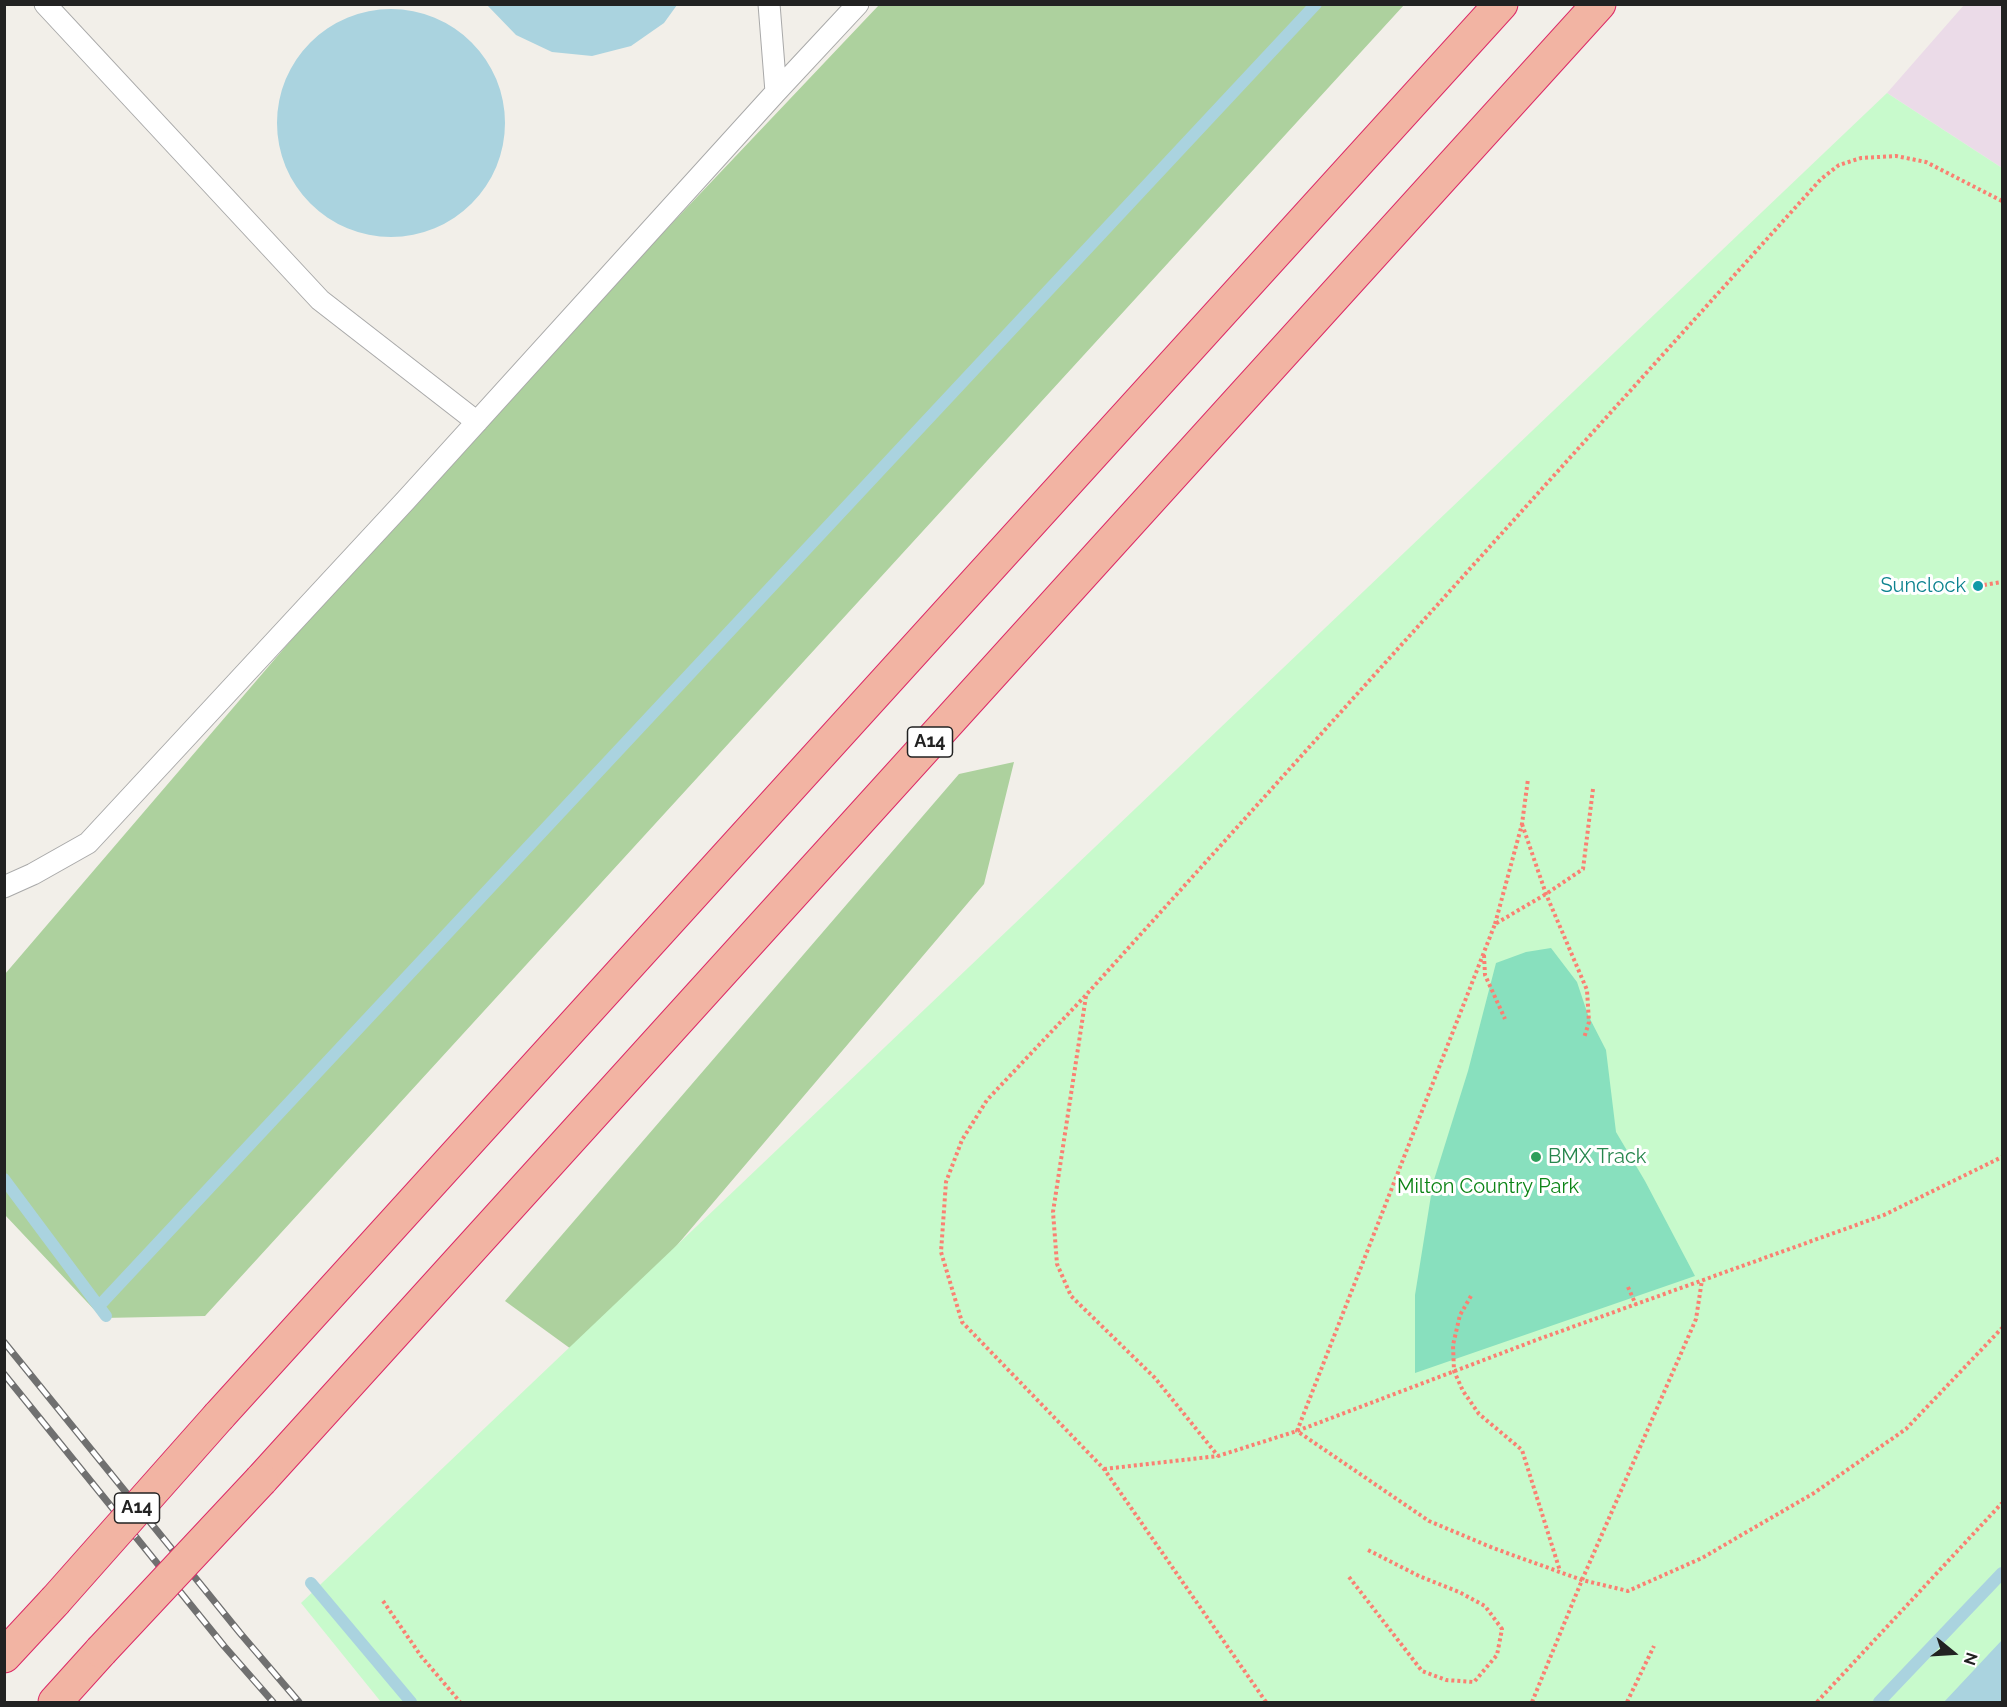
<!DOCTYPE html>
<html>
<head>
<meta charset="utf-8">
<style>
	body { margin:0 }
	#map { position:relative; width:2007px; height:1707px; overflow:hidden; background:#f2efe9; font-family:Raleway,sans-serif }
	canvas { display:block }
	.frame { position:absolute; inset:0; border:6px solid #222; pointer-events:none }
	.north { position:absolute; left:1923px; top:1623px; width:60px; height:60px; -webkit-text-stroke:4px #fff; paint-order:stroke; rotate:108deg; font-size:16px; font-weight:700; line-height:24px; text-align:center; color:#222 }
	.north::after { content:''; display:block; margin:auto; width:21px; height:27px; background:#222; clip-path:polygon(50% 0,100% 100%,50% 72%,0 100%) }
</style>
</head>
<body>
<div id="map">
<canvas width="2007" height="1707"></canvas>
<div class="frame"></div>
<div class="north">N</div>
</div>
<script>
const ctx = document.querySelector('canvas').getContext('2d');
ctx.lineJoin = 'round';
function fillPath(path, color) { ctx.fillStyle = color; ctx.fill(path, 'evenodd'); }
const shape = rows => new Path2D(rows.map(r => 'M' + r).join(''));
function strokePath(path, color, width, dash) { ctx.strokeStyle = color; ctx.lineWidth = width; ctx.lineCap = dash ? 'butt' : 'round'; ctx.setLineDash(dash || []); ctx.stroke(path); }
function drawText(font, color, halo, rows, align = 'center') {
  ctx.font = font + ' Raleway,sans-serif'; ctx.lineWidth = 6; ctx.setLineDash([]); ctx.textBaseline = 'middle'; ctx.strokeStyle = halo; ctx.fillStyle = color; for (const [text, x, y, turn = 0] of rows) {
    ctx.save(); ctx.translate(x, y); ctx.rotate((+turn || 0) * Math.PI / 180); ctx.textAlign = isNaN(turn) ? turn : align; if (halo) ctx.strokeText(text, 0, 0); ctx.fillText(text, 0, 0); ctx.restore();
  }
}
fillPath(shape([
	[1964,5,2002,5,2002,168,1887,93]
]), '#ebdbe8');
fillPath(shape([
	[879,5,1404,5,205,1316,102,1318,5,1215,5,974,424,485],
	[1014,762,984,884,582,1357,505,1301,959,774]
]), '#add19e');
fillPath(shape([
	[1887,93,2002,168,2002,1702,381,1702,301,1603]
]), '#c8facc');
fillPath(shape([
	[1551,948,1577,982,1588,1015,1606,1050,1616,1132,1645,1181,1695,1276,1415,1373,1415,1295,1433,1183,1468,1071,1496,963,1526,952]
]), '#88e0be');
fillPath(shape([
	[487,5,677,5,664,23,631,46,592,56,552,52,516,35],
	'277 123a114 114 0 1 1 228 0a114 114 0 1 1-228 0Z',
	[2002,1640,2002,1702,1944,1702]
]), '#aad3df');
strokePath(shape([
	[4,1179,106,1316],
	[99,1306,1316,4],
	[311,1583,411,1702],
	[1879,1702,2002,1573]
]), '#aad3df', 12);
const service = shape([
	[45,4,320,300,477,422],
	[769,4,776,92],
	[4,887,33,874,88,843,406,500,776,92,858,4]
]);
const trunk = shape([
	[219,1416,1501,4],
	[261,1480,1599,4],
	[4,1656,55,1601],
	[55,1702,101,1651]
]);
strokePath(service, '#a9a9a9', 23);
strokePath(trunk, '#dc2a67', 35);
strokePath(shape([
	[1978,586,2002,582],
	[1593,789,1583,869,1546,894,1495,924,1297,1431,1429,1521,1493,1548,1582,1580,1628,1591,1702,1558,1814,1493,1906,1429,2002,1328],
	[1522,824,1546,894,1587,990,1589,1022,1584,1038],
	[1495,924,1522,824,1528,779],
	[1484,955,1485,975,1505,1019],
	[1086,996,1053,1212,1057,1264,1071,1296,1155,1378,1218,1456],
	[1628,1287,1636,1305],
	[1471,1296,1460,1315,1453,1345,1454,1371,1463,1391,1479,1414,1522,1450,1560,1571],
	[1104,1469,1218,1456,1297,1431,1539,1339,1884,1215,2002,1157],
	[1349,1577,1422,1671,1446,1680,1474,1682,1497,1655,1502,1629,1485,1606,1459,1592,1419,1576,1366,1549],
	[383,1601,421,1656,460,1702],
	[1266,1702,1104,1469,962,1322,941,1252,946,1182,962,1140,987,1100,1086,995,1821,179,1839,165,1861,158,1896,156,1926,162,2002,201],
	[1532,1702,1582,1580,1696,1319,1702,1280],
	[1627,1702,1654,1646],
	[1817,1702,2002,1503]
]), '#fa8072', 4, [3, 3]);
strokePath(service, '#fff', 21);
strokePath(trunk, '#f2b4a3', 33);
const rail = shape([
	[4,1342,240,1633,299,1702],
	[4,1374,224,1646,273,1702]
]);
strokePath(rail, '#707070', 7);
strokePath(rail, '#fff', 4.5, [14]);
const trunkBridge = shape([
	[55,1601,219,1416],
	[101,1651,261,1480]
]);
strokePath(trunkBridge, '#dc2a67', 35, []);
strokePath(trunkBridge, '#f2b4a3', 33);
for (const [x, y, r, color] of [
	[1978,586,6,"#0f9aa8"],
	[1536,1157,6,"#2e9e5b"]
]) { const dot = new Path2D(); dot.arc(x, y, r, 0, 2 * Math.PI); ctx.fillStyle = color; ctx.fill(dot); strokePath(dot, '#fff', 2); }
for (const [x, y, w] of [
	[930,742,45],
	[137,1508,45]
]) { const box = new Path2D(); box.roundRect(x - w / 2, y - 15, w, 30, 4.5); ctx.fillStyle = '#fff'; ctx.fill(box); strokePath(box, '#222', 1.5); }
drawText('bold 18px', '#222', null, [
	["A14",930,742],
	["A14",137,1508]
]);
drawText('20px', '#0d838f', '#fff', [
	["Sunclock",1966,586]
], 'right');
drawText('20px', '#27864d', '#fff', [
	["BMX Track",1548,1157]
], 'left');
drawText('20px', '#0c8416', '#fff', [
	["Milton Country Park",1488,1187]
]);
</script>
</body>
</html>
